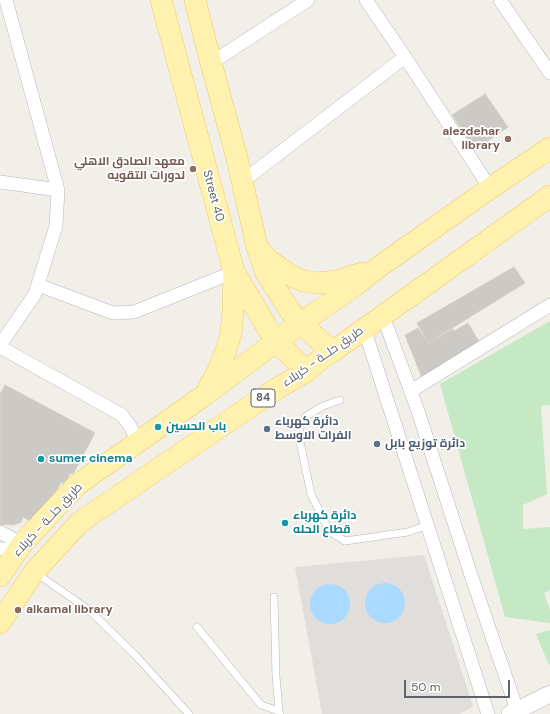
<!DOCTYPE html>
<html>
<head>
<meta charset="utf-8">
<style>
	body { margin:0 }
	#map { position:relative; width:550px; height:714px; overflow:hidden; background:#f1efe8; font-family:"DM Sans",sans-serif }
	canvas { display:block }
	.scale { position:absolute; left:404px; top:680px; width:106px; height:18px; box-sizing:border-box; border:2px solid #5f6368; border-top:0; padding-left:5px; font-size:12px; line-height:14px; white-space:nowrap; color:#5f6368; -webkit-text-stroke:3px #fff; paint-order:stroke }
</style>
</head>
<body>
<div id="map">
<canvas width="550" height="714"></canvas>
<div class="scale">50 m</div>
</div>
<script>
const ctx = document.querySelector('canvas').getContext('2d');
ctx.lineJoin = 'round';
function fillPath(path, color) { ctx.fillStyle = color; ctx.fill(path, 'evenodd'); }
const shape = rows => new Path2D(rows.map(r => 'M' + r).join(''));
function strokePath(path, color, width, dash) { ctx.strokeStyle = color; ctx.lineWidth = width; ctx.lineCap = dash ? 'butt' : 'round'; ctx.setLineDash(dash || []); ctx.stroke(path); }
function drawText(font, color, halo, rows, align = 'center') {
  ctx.font = font + ' "DM Sans",Cairo,sans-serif'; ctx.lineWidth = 3.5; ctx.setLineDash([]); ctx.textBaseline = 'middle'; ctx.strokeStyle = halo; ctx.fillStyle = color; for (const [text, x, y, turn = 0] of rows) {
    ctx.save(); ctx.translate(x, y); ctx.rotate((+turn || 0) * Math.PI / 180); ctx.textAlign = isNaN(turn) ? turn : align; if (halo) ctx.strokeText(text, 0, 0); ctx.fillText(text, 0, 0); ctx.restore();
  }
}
fillPath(shape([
	[424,555,473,706,460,714,322,714,295,567]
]), '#e0deda');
fillPath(shape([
	[550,321,550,405,541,406,547,494,523,505,523,529,550,527,550,590,544,593,550,610,550,623,505,617,440,384],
	[550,630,550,664,549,665,536,634]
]), '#c5e8c5');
fillPath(shape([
	'365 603a20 20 0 1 1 40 0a20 20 0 1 1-40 0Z',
	'310 604a20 20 0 1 1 40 0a20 20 0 1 1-40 0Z'
]), '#aadaff');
const building = shape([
	[485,94,508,127,475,150,452,115,485,94],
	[514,267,525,283,428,343,417,323,514,267],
	[468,323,481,345,422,378,405,335,418,328,428,343,453,329,454,331,468,323],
	[5,385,95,433,73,474,70,473,65,484,61,482,45,513,39,510,32,522,23,517,21,522,13,525,4,524,0,528,0,394,5,385]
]);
fillPath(building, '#cccac5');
strokePath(building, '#d6d1c6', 1);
const service = shape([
	[340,400,323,406,305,417,300,427,299,437,311,494,329,531,345,541,408,532,428,525],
	[36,573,89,610,136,656,189,714],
	[274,597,276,676,279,711,280,714],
	[197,627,261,705,279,711]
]);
const minor = shape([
	[366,0,405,57,490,188],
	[500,0,550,73],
	[211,63,308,0],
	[243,181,405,57],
	[0,182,58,190],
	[38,285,113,313,134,312,234,272],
	[383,316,418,411,471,575,517,710],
	[364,328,488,714],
	[0,345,35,294,56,226,58,190,6,0],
	[0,347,122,415,130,426,138,442],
	[411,391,550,305],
	[0,532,22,544],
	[0,549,18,549]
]);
const tertiary = shape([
	[510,714,550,694]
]);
const primary = shape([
	[161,0,234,272,276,342,307,371],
	[195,0,211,63,236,154,257,247,266,273,290,311,301,323,332,352],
	[261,251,270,261,281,269,294,277,304,281,317,283,336,281,362,273],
	[208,389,217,373,224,356,231,334,233,311,234,272],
	[0,576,22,544,77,485,206,394,301,323,353,287,376,269,489,189,550,148],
	[0,623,34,572,80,522,276,389,307,371,323,357,332,352,550,196]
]);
strokePath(service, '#b5b8bc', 8);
strokePath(minor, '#b5b8bc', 14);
strokePath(tertiary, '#b5b8bc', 18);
strokePath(primary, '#f2c960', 22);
strokePath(service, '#fff', 7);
strokePath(minor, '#fff', 13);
strokePath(tertiary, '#fff', 17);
strokePath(primary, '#fff2af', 21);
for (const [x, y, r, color] of [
	[508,139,4,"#8d6e63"],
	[193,169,4,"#8d6e63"],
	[158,427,4,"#0f9aa8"],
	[267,429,4,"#5c6f8a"],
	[377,444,4,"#5c6f8a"],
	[41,459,4,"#0f9aa8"],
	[285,523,4,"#0f9aa8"],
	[18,610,4,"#8d6e63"]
]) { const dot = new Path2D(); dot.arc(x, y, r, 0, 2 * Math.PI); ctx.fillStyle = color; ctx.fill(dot); strokePath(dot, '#fff', 1.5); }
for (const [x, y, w] of [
	[263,398,24]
]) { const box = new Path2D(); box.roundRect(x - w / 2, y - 9, w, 18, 3); ctx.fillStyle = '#fff'; ctx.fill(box); strokePath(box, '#5f6368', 1); }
drawText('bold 11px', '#5f6368', null, [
	["84",263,398]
]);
drawText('bold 12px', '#785e54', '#fff', [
	["alezdehar",500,132],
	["library",500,146],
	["معهد الصادق الاهلي",185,162],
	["لدورات التقويه",185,176],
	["alkamal library",26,610,"left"]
], 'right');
drawText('12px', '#5f6368', '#fff', [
	["Street 40",213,196,75],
	["طريق حلــة - كربلاء",323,357,-35],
	["طريق حلــة - كربلاء",48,520,-47]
]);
drawText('bold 12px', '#4e5e75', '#fff', [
	["دائرة كهرباء",275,422],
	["الفرات الاوسط",275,436],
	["دائرة توزيع بابل",385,444]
], 'left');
drawText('bold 12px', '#0d838f', '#fff', [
	["باب الحسين",166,427],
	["sumer cinema",49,459],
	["دائرة كهرباء",293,516],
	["قطاع الحله",293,530]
], 'left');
</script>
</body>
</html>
